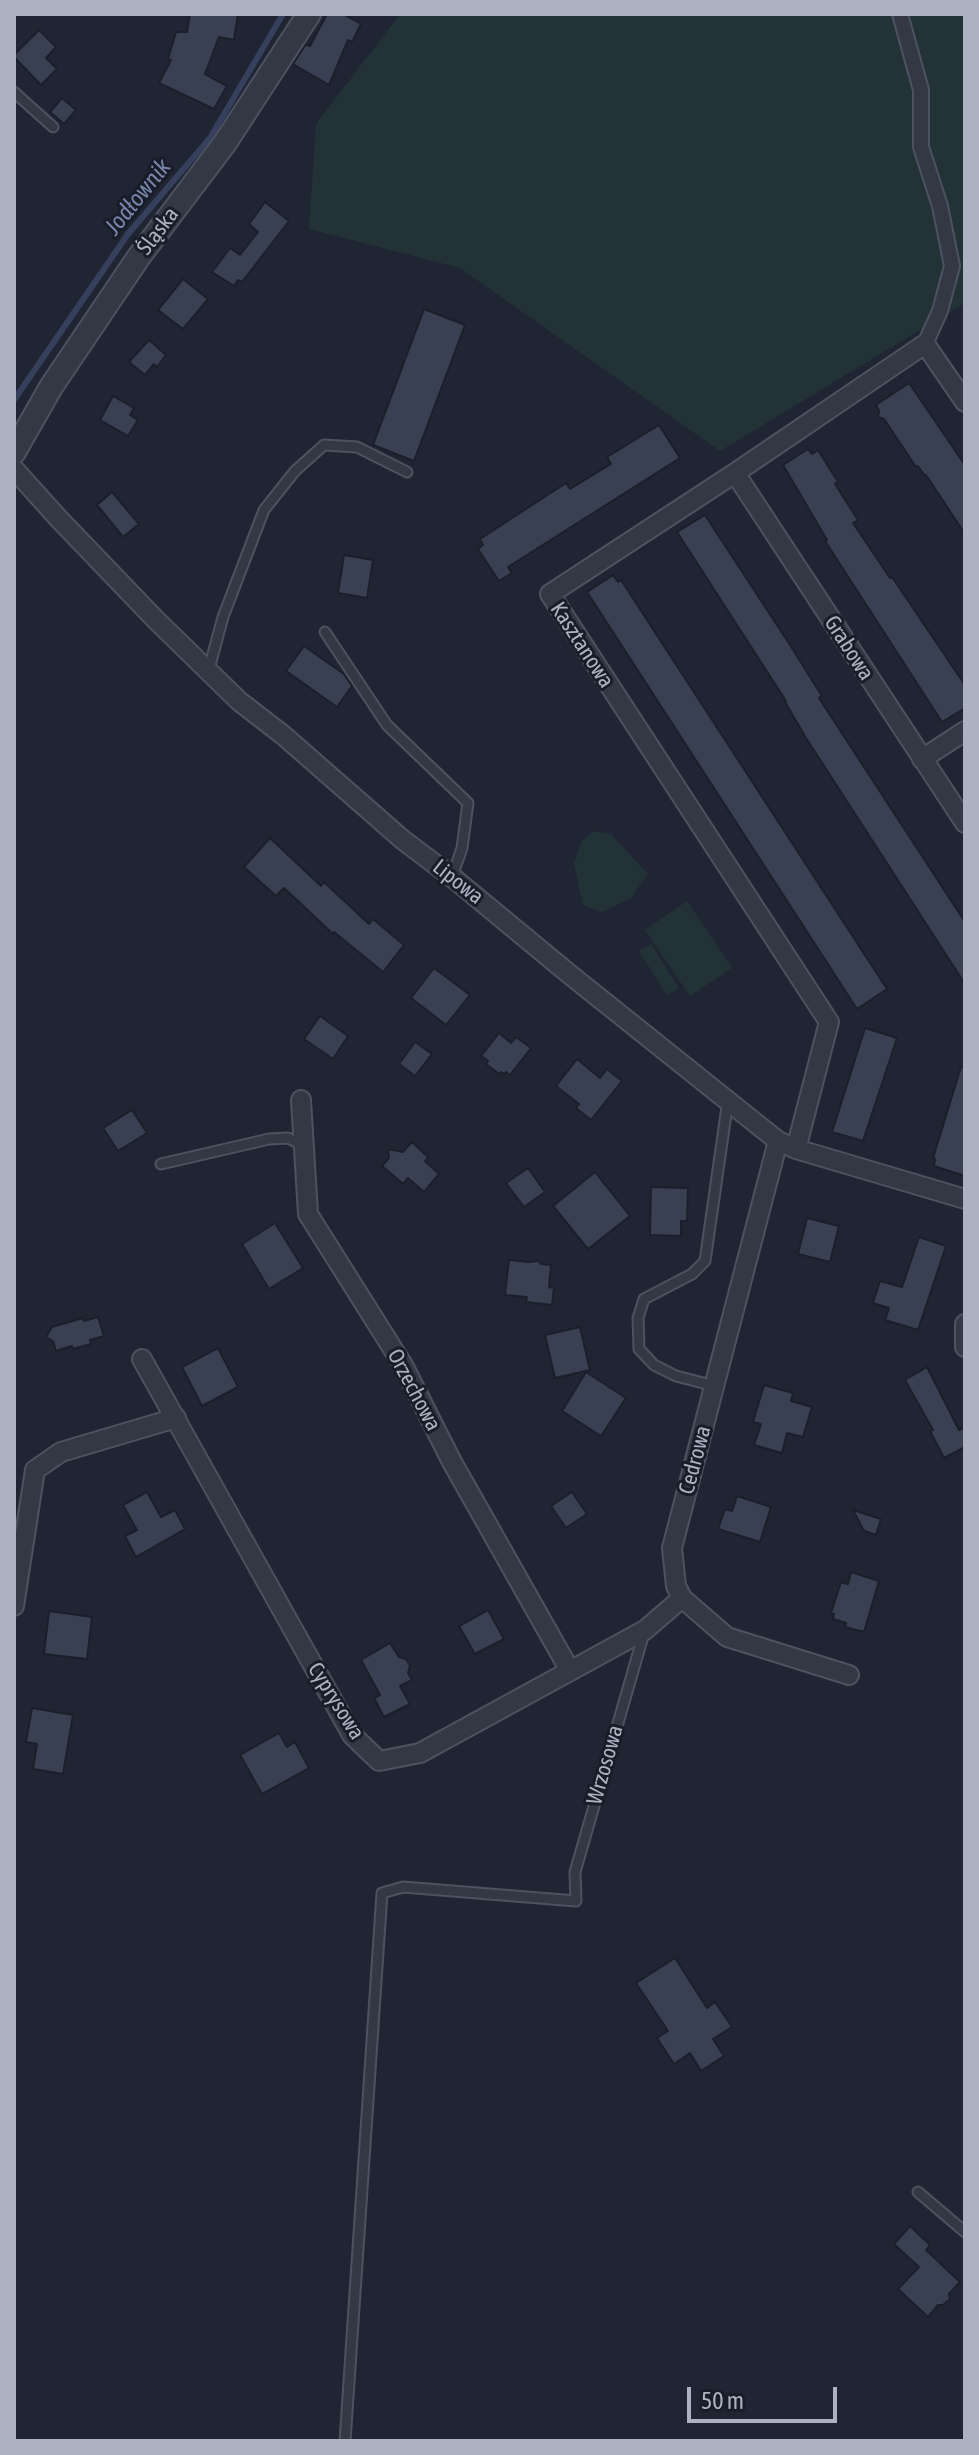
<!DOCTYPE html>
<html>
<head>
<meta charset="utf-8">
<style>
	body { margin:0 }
	#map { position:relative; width:979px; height:2455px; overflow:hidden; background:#202534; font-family:"Asap Condensed",sans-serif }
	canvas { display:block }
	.frame { position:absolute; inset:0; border:16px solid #adb2c2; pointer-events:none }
	.scale { position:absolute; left:687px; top:2387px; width:150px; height:36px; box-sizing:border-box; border:4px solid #adb2c2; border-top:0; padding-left:10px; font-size:24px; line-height:28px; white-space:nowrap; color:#adb2c2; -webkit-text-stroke:6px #191d29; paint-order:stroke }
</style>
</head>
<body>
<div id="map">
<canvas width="979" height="2455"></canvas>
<div class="frame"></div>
<div class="scale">50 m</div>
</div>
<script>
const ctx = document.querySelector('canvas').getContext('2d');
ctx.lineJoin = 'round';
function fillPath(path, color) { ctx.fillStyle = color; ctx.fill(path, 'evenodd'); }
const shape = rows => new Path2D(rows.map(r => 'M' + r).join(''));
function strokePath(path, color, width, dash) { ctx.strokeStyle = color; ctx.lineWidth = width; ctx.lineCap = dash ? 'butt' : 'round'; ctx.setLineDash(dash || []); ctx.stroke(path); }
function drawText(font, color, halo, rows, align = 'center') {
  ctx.font = font + ' "Asap Condensed",sans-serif'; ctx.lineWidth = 6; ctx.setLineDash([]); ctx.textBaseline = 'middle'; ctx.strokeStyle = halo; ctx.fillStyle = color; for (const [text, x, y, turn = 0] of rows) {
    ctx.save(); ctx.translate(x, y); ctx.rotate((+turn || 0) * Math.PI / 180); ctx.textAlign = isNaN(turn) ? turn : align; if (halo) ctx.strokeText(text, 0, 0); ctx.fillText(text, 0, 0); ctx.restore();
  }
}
fillPath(shape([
	[400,14,965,14,965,303,720,451,460,268,309,229,316,124],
	[593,831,611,834,648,874,630,899,602,912,583,905,574,863,582,841],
	[687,901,732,968,690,996,645,930],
	[651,944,679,988,667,995,639,951]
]), '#233236');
strokePath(shape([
	[14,400,128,234,210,138,283,14]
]), '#36405c', 6);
const building = shape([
	[190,14,238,14,234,40,219,37,205,74,227,86,214,109,159,83,171,60,168,59,176,32,187,32,190,14],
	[327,14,343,14,361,24,352,42,348,40,329,85,293,64,306,44,310,46,327,14],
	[39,30,56,47,46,58,57,69,41,85,14,57,14,55,39,30],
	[62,98,76,110,64,124,50,112,62,98],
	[265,202,289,221,242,282,238,280,234,286,212,272,230,248,240,255,258,232,249,224,265,202],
	[183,279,208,299,183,329,158,310,183,279],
	[424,309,465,325,414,461,373,445,424,309],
	[149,340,166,355,157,367,154,364,145,375,129,362,149,340],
	[909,383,965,465,965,534,926,475,925,476,918,466,916,467,884,419,878,417,879,411,876,405,909,383],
	[113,396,134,408,130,415,138,420,128,436,100,420,113,396],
	[659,425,680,458,508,567,512,573,499,581,478,549,483,545,480,539,566,483,570,489,611,464,607,457,659,425],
	[808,449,812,454,818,450,838,482,835,484,858,520,853,523,890,578,892,577,965,685,965,708,942,722,825,541,827,540,783,465,808,449],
	[112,492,139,524,123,537,97,505,112,492],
	[705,515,790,645,822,696,819,698,965,922,965,984,806,738,785,702,786,701,677,532,705,515],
	[344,555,373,560,367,598,338,593,344,555],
	[613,575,618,582,621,580,887,989,857,1009,587,592,613,575],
	[304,646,344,674,352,686,337,707,286,671,304,646],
	[270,838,321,886,324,882,369,924,373,919,404,945,383,972,334,932,333,934,284,888,276,896,244,867,270,838],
	[434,968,470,995,446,1025,411,998,434,968],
	[320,1016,348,1036,333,1059,304,1039,320,1016],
	[865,1028,897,1038,863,1141,832,1132,865,1028],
	[499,1033,511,1043,516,1037,531,1048,510,1075,506,1072,504,1074,501,1072,499,1074,486,1064,488,1061,481,1056,499,1033],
	[415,1042,432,1054,415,1076,399,1064,415,1042],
	[577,1059,600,1078,607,1069,622,1081,591,1120,576,1108,579,1104,556,1086,577,1059],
	[961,1067,965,1067,965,1176,934,1166,935,1159,933,1158,961,1067],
	[132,1110,147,1133,118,1151,103,1128,132,1110],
	[412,1142,428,1157,425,1161,439,1174,424,1192,408,1178,403,1184,382,1166,389,1158,388,1149,403,1152,412,1142],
	[528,1168,545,1192,524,1207,506,1183,528,1168],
	[595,1172,630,1216,588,1249,553,1206,595,1172],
	[651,1187,688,1188,687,1221,681,1221,681,1236,650,1235,651,1187],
	[807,1218,839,1226,830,1262,798,1254,807,1218],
	[275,1223,303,1268,269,1289,242,1244,275,1223],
	[919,1237,946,1246,918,1330,885,1320,889,1308,873,1303,880,1281,902,1287,919,1237],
	[509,1260,529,1262,539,1261,541,1264,551,1265,549,1287,554,1288,552,1305,526,1302,527,1297,505,1295,509,1260],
	[98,1317,104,1336,90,1340,91,1344,73,1349,72,1346,56,1351,53,1341,46,1337,52,1327,83,1318,84,1321,98,1317],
	[580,1327,590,1370,555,1378,545,1335,580,1327],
	[218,1348,238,1387,202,1406,182,1367,218,1348],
	[927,1367,959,1430,965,1427,965,1447,944,1458,930,1431,933,1430,905,1380,927,1367],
	[586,1372,626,1398,601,1436,562,1411,586,1372],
	[764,1385,793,1393,791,1401,812,1407,803,1437,787,1433,782,1453,754,1445,761,1424,753,1422,764,1385],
	[147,1492,161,1517,175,1510,185,1529,136,1557,125,1536,137,1530,123,1505,147,1492],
	[572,1492,587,1514,566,1528,551,1506,572,1492],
	[737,1496,771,1507,760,1542,718,1529,725,1509,732,1511,737,1496],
	[853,1510,881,1519,876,1535,864,1531,853,1510],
	[851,1572,879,1581,864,1632,845,1627,846,1623,833,1619,834,1614,831,1613,841,1582,848,1584,851,1572],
	[488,1610,504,1639,475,1654,459,1626,488,1610],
	[49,1611,92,1617,87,1659,44,1654,49,1611],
	[390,1643,399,1657,406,1659,410,1666,408,1673,412,1680,400,1686,410,1704,384,1717,374,1698,380,1695,361,1660,390,1643],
	[32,1708,73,1715,63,1774,33,1769,37,1744,26,1742,32,1708],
	[279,1733,287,1747,295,1742,309,1768,262,1794,240,1755,279,1733],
	[675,1958,707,2008,715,2002,732,2027,713,2039,724,2056,701,2071,690,2053,674,2064,657,2038,668,2031,636,1983,675,1958],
	[910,2226,930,2245,926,2250,960,2282,949,2294,950,2299,943,2305,938,2305,928,2317,898,2289,919,2267,894,2244,910,2226]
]);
fillPath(building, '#394051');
strokePath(building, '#1b1f2b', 2);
const service = shape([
	[14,92,53,127],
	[325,632,387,725,468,803,462,848,452,877],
	[209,669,223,617,264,510,295,471,324,445,357,447,407,472],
	[161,1164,269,1139,288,1138,303,1145],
	[715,1386,676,1376,654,1365,639,1349,638,1318,644,1299,692,1274,705,1261,728,1100],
	[918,2192,965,2232],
	[345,2441,382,1893,403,1887,576,1901,575,1872,644,1633]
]);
const pedestrian = shape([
	[900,14,921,90,921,147,940,206,952,266,940,311,925,344]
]);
const minor = shape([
	[14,469,59,519,155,619,239,701,283,735,403,840,452,877,568,973,778,1141,796,1149,965,1199],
	[735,473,965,823],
	[922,759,965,731],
	[301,1100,308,1214,403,1365,452,1462,569,1669],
	[778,1141,672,1548,676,1586,682,1598,727,1637,849,1675],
	[796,1149,829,1022,550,594,735,473,925,344,965,402],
	[965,1324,965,1347],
	[142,1359,352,1735,379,1761,420,1753,645,1630,682,1598],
	[14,1606,35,1470,61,1452,176,1418]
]);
const tertiary = shape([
	[14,452,51,387,138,258,225,143,309,14]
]);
strokePath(service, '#4e5260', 13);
strokePath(pedestrian, '#4e5260', 18);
strokePath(minor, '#4e5260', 22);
strokePath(tertiary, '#4e5260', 26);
strokePath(service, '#333844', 9);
strokePath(pedestrian, '#333844', 14);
strokePath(minor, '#333844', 18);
strokePath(tertiary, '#333844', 22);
drawText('22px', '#adb2c2', '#191d29', [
	["Śląska",158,231,-53],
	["Kasztanowa",582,645,57],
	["Grabowa",849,648,57],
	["Lipowa",458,882,38],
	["Orzechowa",414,1390,62],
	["Cedrowa",695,1460,-75],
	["Cyprysowa",336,1701,58],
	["Wrzosowa",605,1765,-74]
]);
drawText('italic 24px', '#7785a9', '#191d29', [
	["Jodłownik",138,197,-51]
]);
</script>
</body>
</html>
